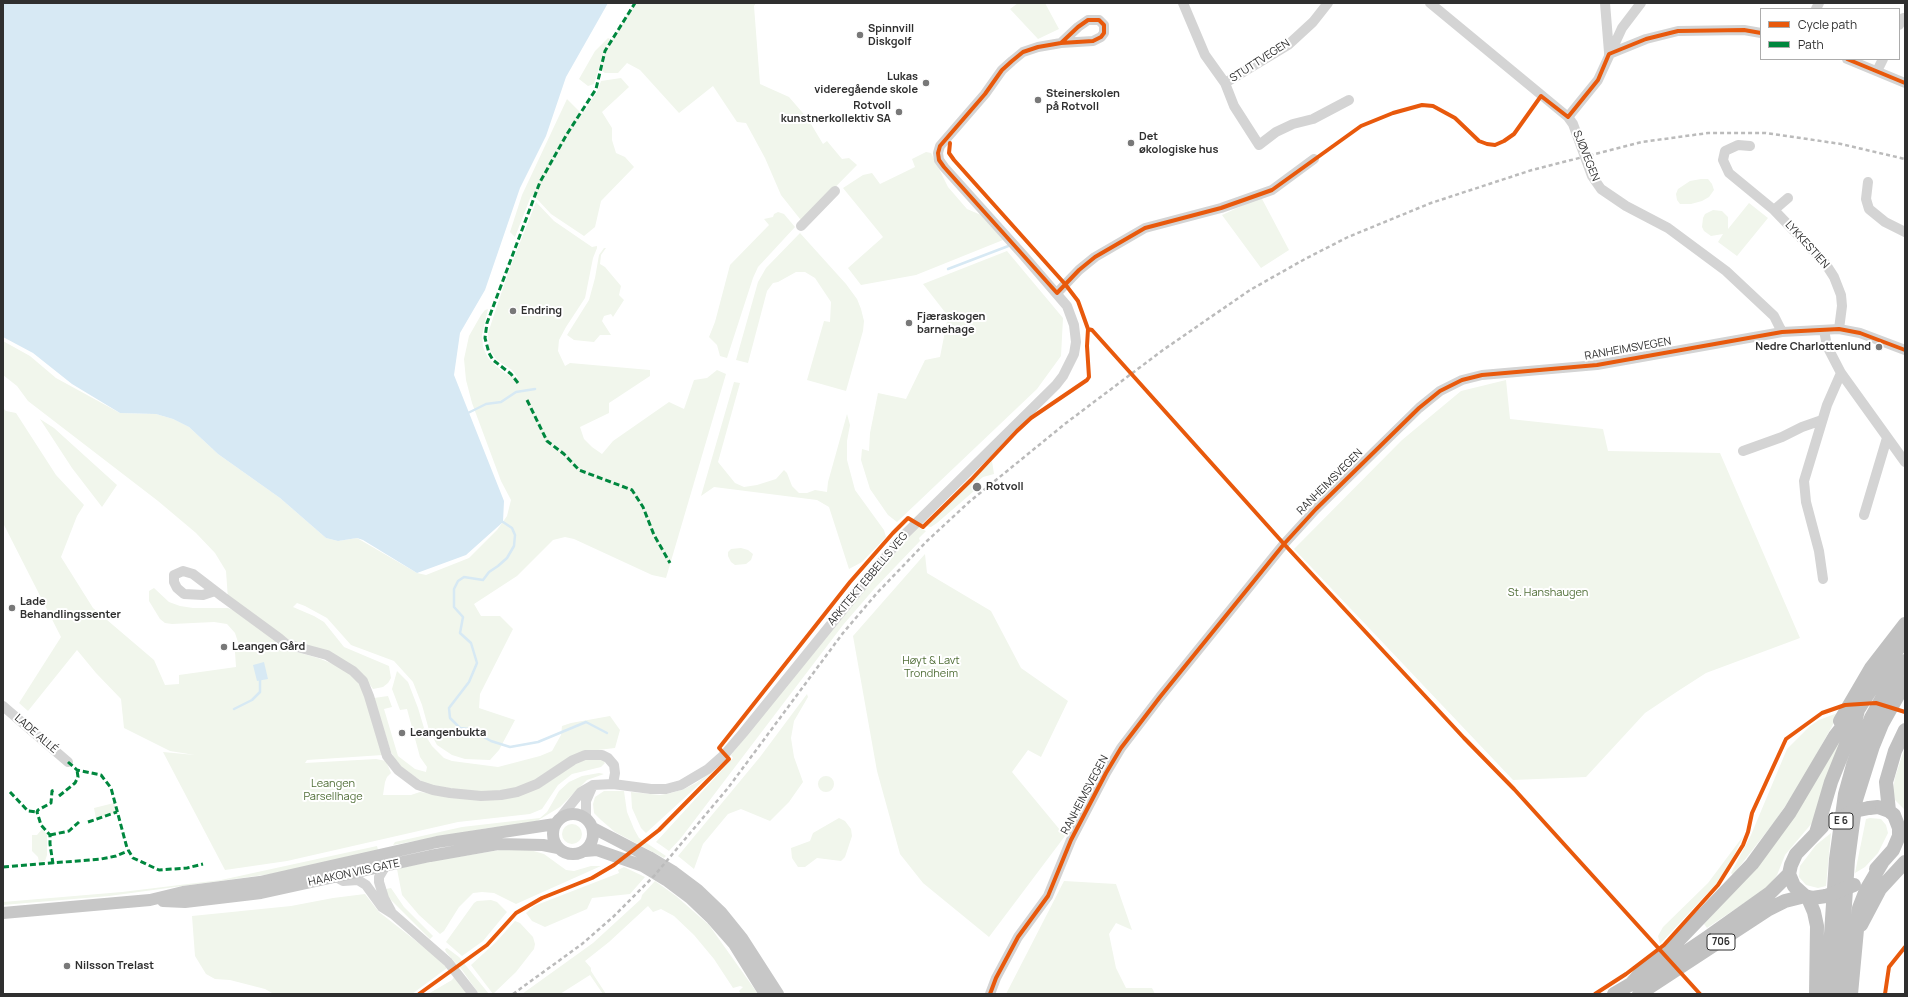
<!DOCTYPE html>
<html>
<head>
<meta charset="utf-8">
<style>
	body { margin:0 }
	#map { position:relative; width:1908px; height:997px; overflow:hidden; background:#fff; font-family:Manrope,sans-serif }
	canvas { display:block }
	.frame { position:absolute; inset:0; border:4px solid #2f2f2f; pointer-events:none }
	.legend { position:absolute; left:1760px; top:8px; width:140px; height:52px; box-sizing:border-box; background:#fff; border:1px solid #acacac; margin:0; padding:5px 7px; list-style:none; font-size:12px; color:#2f2f2f }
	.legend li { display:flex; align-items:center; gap:8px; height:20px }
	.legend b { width:20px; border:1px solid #acacac }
</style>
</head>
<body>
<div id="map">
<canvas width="1908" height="997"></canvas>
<div class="frame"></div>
<ul class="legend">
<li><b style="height:5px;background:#e8590c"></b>Cycle path</li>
<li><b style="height:5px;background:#00873e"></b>Path</li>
</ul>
</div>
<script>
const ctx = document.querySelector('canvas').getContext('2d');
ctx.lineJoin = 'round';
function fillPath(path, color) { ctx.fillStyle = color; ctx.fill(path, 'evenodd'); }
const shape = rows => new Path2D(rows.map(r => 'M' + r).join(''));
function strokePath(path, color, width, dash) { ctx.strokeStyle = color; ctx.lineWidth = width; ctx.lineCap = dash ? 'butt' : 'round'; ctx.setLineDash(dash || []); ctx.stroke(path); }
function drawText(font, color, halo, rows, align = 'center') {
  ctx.font = font + ' Manrope,sans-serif'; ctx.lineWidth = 4; ctx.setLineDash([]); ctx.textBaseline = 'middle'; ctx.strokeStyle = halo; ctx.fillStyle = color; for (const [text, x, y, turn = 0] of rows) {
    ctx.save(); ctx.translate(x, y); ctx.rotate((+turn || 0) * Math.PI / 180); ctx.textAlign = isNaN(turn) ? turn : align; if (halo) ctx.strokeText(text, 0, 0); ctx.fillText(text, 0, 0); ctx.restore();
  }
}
fillPath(shape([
	[635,3,756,3,754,6,760,84,789,97,808,119,823,144,827,141,842,159,849,158,857,165,804,219,800,219,781,195,765,158,746,123,737,122,713,86,679,113,640,70,627,63,618,73,605,73,602,71,601,65,605,51],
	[1018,3,1045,3,1059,29,1038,39,1010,9],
	[608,38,610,39,605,49,594,84,588,86,579,79,595,51],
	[621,78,629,87,602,112,612,128,612,140,616,153,625,157,634,167,601,201,595,227,584,236,551,214,537,199,531,196,515,237,510,232,522,195,567,99,582,114,597,92,601,81],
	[926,152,931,153,948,187,967,209,981,215,1003,240,916,275,861,285,848,268,883,237,843,188,863,175,872,173,880,184,915,167,912,159],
	[1701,179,1708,179,1712,184,1714,190,1709,197,1702,201,1691,204,1680,204,1677,200,1676,194,1678,189,1690,181],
	[1261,197,1289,250,1261,268,1222,215],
	[536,202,554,221,592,247,597,246,597,248,593,258,585,298,566,327,559,340,558,351,565,366,570,363,650,370,650,376,609,403,609,413,580,427,584,439,592,447,602,454,613,441,669,402,684,409,694,380,707,378,717,370,726,374,666,578,652,575,574,539,565,537,553,540,517,576,474,604,481,616,500,616,513,629,480,694,479,708,515,720,499,750,490,760,465,759,452,755,437,745,429,730,422,705,413,682,394,661,351,645,327,618,305,606,297,603,293,607,314,616,324,622,344,647,389,666,391,678,388,683,383,687,373,689,368,682,290,641,228,599,226,571,215,553,196,533,158,501,28,401,17,386,3,375,3,341,30,356,56,378,120,413,156,414,173,419,189,427,218,454,280,498,326,538,338,541,357,538,417,573,426,575,469,558,497,530,507,516,511,500,501,481,472,403,466,380,464,359,469,336,481,315,485,310,488,309,482,335,483,347,488,358,496,366,506,374,518,378,512,370,497,360,489,349,488,333,508,273],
	[1749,203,1768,218,1737,256,1718,242,1723,234,1711,236,1704,231,1702,227,1703,218,1705,214,1713,210,1722,211,1728,217,1728,229],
	[778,212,784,214,795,227,758,267,753,278,727,358,720,356,717,345,709,337,715,322,730,265,769,225,764,219,773,217,774,214],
	[800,233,846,284,857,299,861,309,864,321,863,331,846,391,807,380,824,321,830,322,831,302,815,278,805,272,796,272,778,282,773,283,767,291,748,363,736,360,758,282,766,268],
	[604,248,606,248,601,255,600,264,605,267,621,286,619,295,624,300,613,317,611,314,604,316,602,321,611,335,600,335,594,342,574,340,567,335,589,300,595,278,599,255],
	[1007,251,1063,318,1061,356,1037,389,897,522,888,515,870,489,861,460,862,449,869,451,870,433,878,393,906,399,925,360,940,357,948,316,923,284],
	[1506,380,1510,419,1603,429,1608,451,1720,453,1800,638,1706,673,1678,691,1645,713,1586,777,1513,780,1294,549,1402,440,1461,391],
	[734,382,740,383,718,462,735,483,744,487,757,485,776,479,784,470,787,473,792,486,799,493,807,493,815,490,827,492,828,482,847,414,850,425,847,441,847,460,855,490,884,530,886,537,862,562,849,569,829,507,817,500,714,487,701,496],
	[3,408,6,411,16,413,56,475,84,505,77,516,61,557,93,608,154,660,165,685,179,684,179,675,236,667,235,652,286,649,318,658,338,666,355,678,363,690,383,755,307,760,305,763,376,759,386,761,391,773,387,777,385,782,383,795,411,795,420,792,463,799,501,799,586,759,594,758,603,760,605,763,601,767,572,774,558,785,542,809,530,814,458,822,287,861,225,870,163,752,195,755,170,751,124,728,121,699,96,673,77,650,28,711,19,703,61,637,3,523],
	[40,419,54,428,117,485,102,507,72,468],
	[992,461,994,474,983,477,976,483,974,491,937,523,931,527,926,526],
	[918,527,926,531,919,538,920,541,874,589,843,625,681,838,669,851,662,846,656,842,733,758,731,755,764,714,899,548],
	[741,548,748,550,753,554,751,560,746,564,735,565,731,562,728,556,728,552,731,549],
	[925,554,927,573,991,611,1021,668,1068,701,1041,757,1028,750,1012,772,1065,836,989,937,923,883,900,854,877,771,853,636],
	[154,588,169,602,180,606,193,608,228,608,235,611,282,642,239,645,235,633,227,624,214,622,172,624,165,623,160,619,149,601,149,591],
	[397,671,408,682,418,708,427,738,432,746,444,758,452,761,498,767,540,756,552,751,561,735,562,726,571,723,610,716,620,730,615,748,589,751,533,782,506,791,465,791,426,784,400,767,391,752,374,698,388,696,392,707,384,709,398,756,415,769,426,772,427,767,420,757,407,709,400,710,392,689],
	[807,694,808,697,794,721,791,738,794,757,803,782,789,802,770,821,741,809,728,814,703,844,694,869,678,856,760,757],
	[1840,712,1797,789,1775,821,1733,875,1731,873,1751,835,1787,749,1810,726,1819,720],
	[1840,740,1842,740,1812,823,1785,855,1777,875,1768,887,1707,928,1704,924,1746,879],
	[1905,747,1905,810,1895,800,1893,790,1895,777],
	[716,769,646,833,641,828,632,808,631,792,660,795,671,793,684,789,696,783],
	[599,773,604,774,587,780,560,807,537,821,524,824,488,828,393,845,395,842,462,827,540,818,547,812,559,791,569,782,582,776],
	'818 784a8 8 0 1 1 16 0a8 8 0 1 1-16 0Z',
	[604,791,624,791,627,812,634,829,639,838,666,856,664,858,615,832,601,820,594,813,593,804,595,797],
	[114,803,117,812,96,819,94,808],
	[839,818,845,821,851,829,852,836,845,857,841,861,817,858,805,867,798,867,792,858,791,848,810,841,813,833],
	[1870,818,1881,819,1886,825,1888,833,1878,853,1865,867,1855,873,1866,819],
	'562 834a10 10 0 1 1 20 0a10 10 0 1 1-20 0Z',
	[42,829,47,834,47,855,45,861,39,862,38,857,32,851,32,835,37,835],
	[1831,833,1826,886,1818,888,1806,885,1799,877,1800,866,1816,845],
	[1744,835,1728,867,1716,884,1660,944,1658,936,1663,927,1708,883],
	[377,846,378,850,271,874,109,896,3,905,3,902,122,892,221,880],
	[500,850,530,850,544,854,566,870,574,871,591,866,601,866,516,904,494,893,482,892,473,893,459,907,444,931,440,934,419,915,402,895,397,869,433,861],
	[624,867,645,877,630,894,592,898,587,909,545,927,532,921,526,913,534,906,619,873,618,870],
	[655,881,676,896,709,925,758,994,741,994,739,991,743,987,740,986,733,988,714,959,694,935,674,916,661,909,653,912,648,906,609,942,585,961,591,968,591,971,606,994,603,994,590,975,560,994,522,994,593,943,641,899,642,895],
	[1064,881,1116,884,1132,930,1116,923,1109,934,1116,968,1126,988,1152,988,1155,994,1006,994],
	[391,888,404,907,433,936,430,939,388,897,386,889],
	[365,894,379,912,434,955,447,968,412,994,274,994,265,989,230,980,215,979,206,974,195,956,192,916,291,906,333,898],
	[491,900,497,902,507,912,483,941,462,956,446,942,474,903,477,901],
	[515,921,520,923,533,937,535,944,534,949,516,972,493,994,471,965,496,942],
	[447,948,459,957,489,994,479,994,462,970,446,952,445,949],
	[454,977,468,994,428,994,452,980]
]), '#f1f6ec');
fillPath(shape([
	[3,3,608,3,566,77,546,136,520,188,485,290,460,333,454,375,504,501,503,522,466,555,417,573,363,540,357,538,338,541,326,538,280,498,218,454,189,427,173,419,156,414,120,413,72,384,33,353,3,337],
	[264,662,268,679,257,681,253,665]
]), '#d7e9f4');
strokePath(shape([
	[948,269,1011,245],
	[468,413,486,404,501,402,516,392,535,389],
	[503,522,512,528,515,535,514,546,507,558,498,566,489,572,483,580,464,577,458,581,454,589,454,607,463,617,460,633,471,643,477,663,469,682,449,708,450,718,460,728,469,729,491,741,510,747,538,742,586,722,607,733],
	[234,709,252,700,260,692,260,680]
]), '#d7e9f4', 2.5);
strokePath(shape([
	[1183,3,1205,55,1225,83,1234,106,1259,145,1276,132,1293,124,1313,119,1349,100],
	[1430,3,1568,117,1573,124,1592,176,1601,189,1626,206,1668,228,1726,271,1774,316,1782,332],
	[1605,3,1609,52],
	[1816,9,1819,3],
	[1899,25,1903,18,1905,18],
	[1609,54,1646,39,1678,31,1744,30,1761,33],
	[1847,59,1905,83],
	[1877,71,1883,59],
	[1225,83,1288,45,1313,22,1328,3],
	[1568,117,1598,80,1622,28,1641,3],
	[1750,146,1738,145,1725,151,1723,160,1729,173,1774,210,1825,263,1834,277,1841,295,1842,306,1839,329],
	[1868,182,1866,199,1869,209,1885,222,1905,232],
	[1774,210,1788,198],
	[801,226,835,191],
	[1057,293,1079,270,1095,257,1145,228,1221,208,1272,190,1314,159],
	[1824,330,1827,346,1841,373,1905,462],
	[1743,451,1782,437,1802,427,1822,420],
	[1864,515,1887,438],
	[1823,579,1819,551,1806,502,1804,481,1827,405,1841,373],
	[215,591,203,595,184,594,177,588,174,582,174,575,183,571,193,574,223,597,279,638,286,644,327,655,353,671,363,681,369,696,387,756,398,770,418,785,433,790,450,793,481,796,501,795,517,792,537,784,573,760,585,755,602,755,608,758,614,765,615,773,613,784],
	[3,706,68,762],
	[559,819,581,792,593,785,613,784,651,789,666,789,681,785,708,769,725,754,743,733,900,539,1056,385,1063,376,1074,354,1076,342,1074,325,1067,306,1024,256,944,167,939,160,938,153,940,146,985,94,1002,70,1012,61,1023,52,1038,47,1061,43,1093,41,1101,37,1104,33,1104,25,1099,20,1088,20,1078,27,1061,43],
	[586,819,586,801,593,785],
	[385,867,379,877,379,882,384,898,391,911],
	[336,877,343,881,358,880,366,885,382,907,393,914,448,962,473,994],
	[990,994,996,978,1018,937,1048,896,1071,840,1106,773,1121,748,1160,697,1284,544,1316,509,1419,408,1440,391,1462,380,1482,375,1597,365,1782,332,1839,329,1860,333,1905,350]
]), '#d4d4d4', 10);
strokePath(shape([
	'553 834a20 20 0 1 1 40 0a20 20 0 1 1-40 0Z',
	[593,828,649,857,674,872,698,890,721,912,742,938,778,994],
	[585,851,597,850,643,866,666,880,690,898,712,919,734,944,765,994],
	[163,901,185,902,261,893,430,856,498,844,543,845,558,848],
	[3,913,150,900,183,892,260,882,437,842,555,824]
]), '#c7c7c7', 12);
strokePath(shape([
	[1840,721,1871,668,1905,624],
	[1869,808,1878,807,1889,811,1894,815,1899,828,1899,836,1893,850,1876,869],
	[1889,811,1886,782,1895,751,1905,730],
	[1822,827,1796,854,1791,865,1789,874,1794,886,1805,896,1812,898,1826,896],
	[1816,833,1831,782,1855,722,1858,710,1888,662,1905,640],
	[1808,898,1814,912,1817,926,1816,994],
	[1861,925,1880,889,1905,862],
	[1631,984,1644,969,1678,941,1752,864,1790,812,1835,736,1849,718,1858,710],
	[1614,994,1631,984,1649,977,1708,937,1770,893,1789,874],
	[1639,994,1769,909,1785,901,1805,896],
	[1827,994,1836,859,1845,794,1853,765,1871,718,1886,691,1905,661],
	[1839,994,1848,860,1856,800,1873,746,1882,724,1905,683],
	[1851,994,1859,908,1866,890,1882,863]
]), '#c1c1c1', 14);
strokePath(shape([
	[513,994,582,944,613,917,654,876,728,788,843,633,877,593,927,541,969,502,1066,423,1163,350,1250,290,1305,259,1348,237,1431,203,1532,170,1642,142,1708,133,1766,133,1841,144,1905,159]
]), '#bbb', 2.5, [4, 3]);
strokePath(shape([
	[1832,821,1854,811,1869,808],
	[1826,896,1854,885]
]), '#c1c1c1', 14);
strokePath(shape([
	[518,383,511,374,493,360,489,353,485,338,487,323,540,182,567,134,596,89,605,51,635,3],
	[527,400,547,441,564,454,579,470,632,490,643,507,654,535,670,563],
	[68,762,77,770,101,775,111,788,127,848,133,858,159,870,187,868,203,864],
	[10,792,28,811,37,812],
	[59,796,75,783,78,777,77,770],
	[88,822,117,812],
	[50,835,69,831,79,822],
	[53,864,50,844,50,835,41,825,37,812,38,810,51,803,52,791,55,790],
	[3,867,101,859,116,856,128,851]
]), '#00873e', 3, [6, 3]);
strokePath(shape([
	[1061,43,1078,27,1088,20,1099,20,1104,25,1104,33,1101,37,1093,41,1061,43,1038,47,1023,52,1012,61,1002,70,985,94,940,146,938,153,939,160,944,167,1057,293,1079,270,1095,257,1145,228,1221,208,1272,190,1361,126,1393,113,1422,105,1433,106,1455,118,1479,141,1487,144,1495,145,1504,141,1514,134,1541,96,1568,117,1598,80,1609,54,1646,39,1678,31,1744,30,1761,33],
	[1847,59,1905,83],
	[1088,329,1092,330,1284,544,1464,738,1514,789,1700,994],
	[419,994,487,945,516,913,542,898,592,878,614,865,659,830,729,759,719,748,850,582,893,533,908,518,923,527,971,480,1017,431,1031,418,1087,380,1089,377,1087,346,1088,329,1078,301,1065,284,954,160,949,153,950,143],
	[990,994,996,978,1018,937,1048,896,1071,840,1106,773,1121,748,1160,697,1284,544,1316,509,1419,408,1440,391,1462,380,1482,375,1597,365,1782,332,1839,329,1860,333,1905,350],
	[1595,994,1626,974,1664,945,1718,885,1743,845,1748,832,1752,813,1786,739,1822,713,1845,705,1876,703,1905,712],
	[1885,994,1889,967,1905,947]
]), '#e8590c', 4);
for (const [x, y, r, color] of [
	[860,35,4,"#787878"],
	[926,83,4,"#787878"],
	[1038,100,4,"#787878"],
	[899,112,4,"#787878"],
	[1131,143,4,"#787878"],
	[513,311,4,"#787878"],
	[909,323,4,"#787878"],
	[1879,347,4,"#787878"],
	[977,487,5,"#787878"],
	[12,608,4,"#787878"],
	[224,647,4,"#787878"],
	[402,733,4,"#787878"],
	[67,966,4,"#787878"]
]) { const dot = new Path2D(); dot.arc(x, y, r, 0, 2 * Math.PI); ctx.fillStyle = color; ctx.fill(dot); strokePath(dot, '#fff', 1.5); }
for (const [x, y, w] of [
	[1841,821,24],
	[1721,942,28]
]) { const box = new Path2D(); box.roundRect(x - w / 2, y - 8, w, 16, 3); ctx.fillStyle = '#fff'; ctx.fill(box); strokePath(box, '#2f2f2f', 1); }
drawText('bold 10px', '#2f2f2f', null, [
	["E 6",1841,821],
	["706",1721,942]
]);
drawText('bold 11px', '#2f2f2f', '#fff', [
	["Spinnvill",868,29],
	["Diskgolf",868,42],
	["Lukas",918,77,"right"],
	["videregående skole",918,90,"right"],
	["Steinerskolen",1046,94],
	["på Rotvoll",1046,107],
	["Rotvoll",891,106,"right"],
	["kunstnerkollektiv SA",891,119,"right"],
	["Det",1139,137],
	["økologiske hus",1139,150],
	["Endring",521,311],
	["Fjæraskogen",917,317],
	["barnehage",917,330],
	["Nedre Charlottenlund",1871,347,"right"],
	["Rotvoll",986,487],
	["Lade",20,602],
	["Behandlingssenter",20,615],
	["Leangen Gård",232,647],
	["Leangenbukta",410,733],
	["Nilsson Trelast",75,966]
], 'left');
drawText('11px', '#2f2f2f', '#fff', [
	["STUTTVEGEN",1260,61,-33],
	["SJØVEGEN",1586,156,68],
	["LYKKESTIEN",1807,245,48],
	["RANHEIMSVEGEN",1628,349,-10],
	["RANHEIMSVEGEN",1330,482,-45],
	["ARKITEKT EBBELLS VEG",868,579,-50],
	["LADE ALLÉ",36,734,41],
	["RANHEIMSVEGEN",1085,795,-62],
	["HAAKON VIIS GATE",354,873,-12]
]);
drawText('11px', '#516f38', '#fff', [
	["St. Hanshaugen",1548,593],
	["Høyt & Lavt",931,661],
	["Trondheim",931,674],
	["Leangen",333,784],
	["Parsellhage",333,797]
]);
</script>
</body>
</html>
